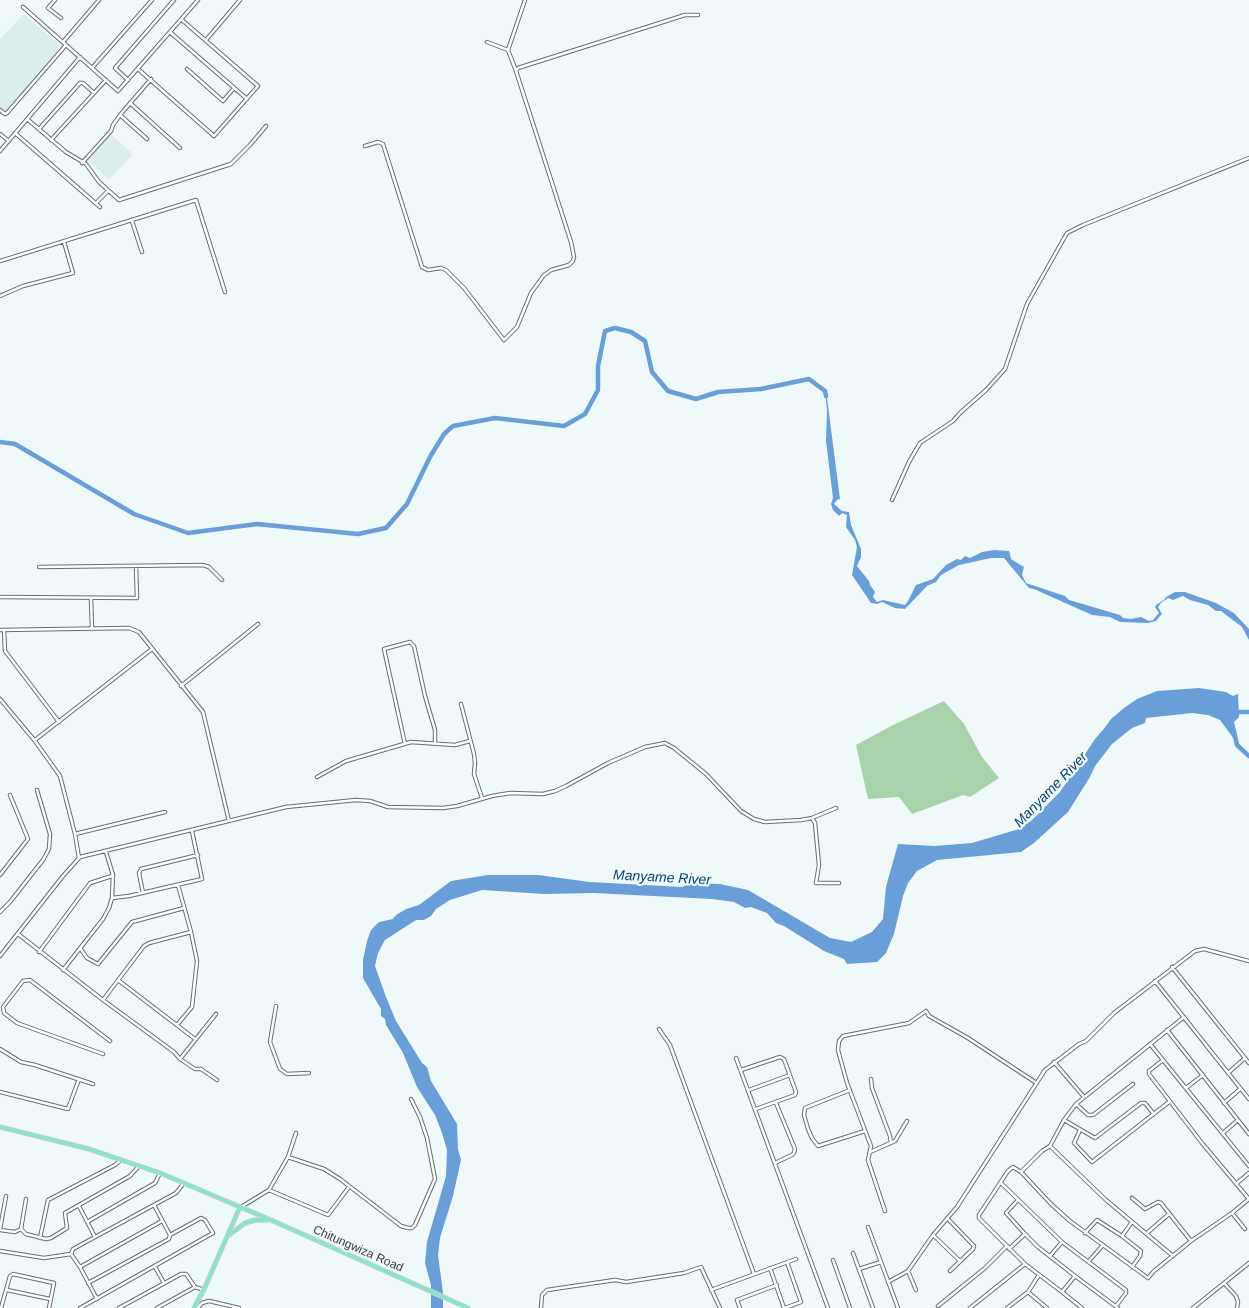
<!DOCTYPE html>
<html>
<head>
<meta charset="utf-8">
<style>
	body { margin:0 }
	canvas { display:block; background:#f0f9f9 }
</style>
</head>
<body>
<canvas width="1249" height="1308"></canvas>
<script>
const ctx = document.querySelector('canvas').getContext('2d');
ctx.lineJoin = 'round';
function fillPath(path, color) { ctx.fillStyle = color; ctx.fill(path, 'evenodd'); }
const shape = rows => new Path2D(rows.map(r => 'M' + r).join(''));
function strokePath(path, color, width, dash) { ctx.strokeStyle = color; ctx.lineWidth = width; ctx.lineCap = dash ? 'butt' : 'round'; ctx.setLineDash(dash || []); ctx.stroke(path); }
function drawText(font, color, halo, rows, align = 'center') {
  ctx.font = font + ' Helvetica,sans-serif'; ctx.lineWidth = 4.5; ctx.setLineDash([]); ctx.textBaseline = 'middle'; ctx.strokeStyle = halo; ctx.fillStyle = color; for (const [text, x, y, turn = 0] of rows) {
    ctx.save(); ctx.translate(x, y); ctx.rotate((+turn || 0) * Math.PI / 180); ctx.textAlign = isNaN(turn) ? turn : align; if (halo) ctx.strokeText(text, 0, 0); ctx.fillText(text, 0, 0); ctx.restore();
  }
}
fillPath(shape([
	[24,14,62,47,6,113,0,108,0,39],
	[108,132,133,154,109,180,84,158]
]), '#dcedee');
fillPath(shape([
	[944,701,964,724,982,757,999,778,970,797,963,795,912,814,899,797,868,799,856,745,893,725]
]), '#a7d2aa');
fillPath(shape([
	[826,390,840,499,837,500,834,504,842,511,849,512,851,525,861,549,861,557,857,566,869,581,870,585,875,592,873,597,877,602,883,600,905,605,908,601,916,585,933,579,946,565,957,559,961,560,965,556,970,558,982,552,994,550,1009,551,1011,559,1024,567,1022,575,1026,583,1065,596,1069,600,1120,615,1123,618,1131,619,1141,617,1149,621,1153,620,1159,613,1155,607,1156,605,1164,600,1166,597,1175,592,1185,592,1216,603,1234,613,1249,629,1249,640,1242,627,1221,611,1216,611,1208,605,1190,600,1183,596,1173,600,1168,598,1161,603,1158,607,1162,614,1160,616,1156,621,1148,623,1120,622,1110,617,1092,615,1034,589,1029,588,1004,558,991,558,959,565,941,575,936,582,927,586,905,609,895,608,882,602,877,604,871,603,852,575,857,547,855,540,846,527,847,515,842,513,839,516,833,510,831,504,833,498,826,441,827,410,825,391],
	[1199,688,1226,692,1233,696,1238,694,1239,717,1234,722,1236,731,1234,739,1220,720,1208,715,1192,713,1146,718,1145,723,1132,728,1112,744,1095,766,1090,777,1068,812,1034,843,1021,852,937,860,917,871,908,883,903,896,894,934,886,953,877,962,847,964,844,959,824,951,784,926,776,923,767,913,751,907,745,908,734,902,712,899,594,893,544,894,482,890,450,900,436,909,431,916,424,920,416,920,385,940,378,953,375,966,386,997,396,1021,422,1063,427,1067,431,1081,457,1124,458,1149,461,1160,453,1196,440,1238,438,1255,443,1293,443,1308,431,1308,431,1285,425,1263,427,1242,446,1176,447,1150,442,1133,435,1115,417,1087,403,1053,386,1025,385,1019,381,1016,381,1009,363,978,363,960,367,941,371,930,379,922,393,919,396,915,406,909,419,905,451,881,488,875,538,875,590,882,682,887,692,883,720,884,748,890,830,938,851,942,872,932,883,919,886,887,898,844,934,846,972,843,1019,829,1032,820,1060,792,1095,739,1103,730,1111,719,1124,708,1137,699,1157,691]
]), '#699ed8');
strokePath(shape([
	[0,442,15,444,134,514,188,533,257,524,358,534,386,528,407,504,430,457,444,434,453,426,495,418,564,426,585,414,598,390,598,366,605,331,615,328,631,332,645,341,652,372,668,391,696,399,718,392,761,389,809,379,825,391,826,396],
	[1233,712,1249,712],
	[1234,731,1237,745,1249,756]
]), '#699ed8', 4.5);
const minor = shape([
	[55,0,48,8,61,18],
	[23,7,118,91,198,0],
	[171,33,247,99],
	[206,40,240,0],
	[63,42,99,0],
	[487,42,508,50,516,71],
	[508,50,525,0],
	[92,68,152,0],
	[138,69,214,136,258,86,182,20],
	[187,69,223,101,234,88],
	[128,80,115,68,174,0],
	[130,103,180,148],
	[0,110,5,114,7,113,66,45],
	[27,119,66,152,86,164,99,182,119,200,231,164,250,145,266,126],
	[39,129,80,83,83,83,94,93],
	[15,133,100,207],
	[0,134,9,141],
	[147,139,120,115,151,79],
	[51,140,106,80],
	[365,146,378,142,383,144,422,267,428,270,441,268,446,270,464,288,504,340,517,327,531,293,544,275,551,270,569,265,573,261,574,257,571,242,516,71,518,68,685,15,698,15],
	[0,151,80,57],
	[82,163,111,131,113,125,120,115],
	[96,203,108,191],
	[132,221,142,252],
	[0,261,196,200,225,292],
	[0,296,23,286,73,273,64,242],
	[892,500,909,462,920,443,953,421,960,413,986,390,1005,369,1027,304,1067,233,1083,225,1249,158],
	[39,567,203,565,209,567,222,580],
	[0,597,137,598,136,566],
	[91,599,92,629],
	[0,630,129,628,139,632,203,712,229,821],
	[4,630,5,651,59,722],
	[181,686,258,624],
	[0,699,35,741,60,776,75,834,79,858],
	[461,704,474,754,475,763,474,774,482,798],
	[35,740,152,649],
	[405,744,384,649,410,642,414,646,425,696,435,730,435,744],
	[317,777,346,761,411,742,455,745,470,741],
	[812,818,815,823,819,865,816,883,839,883],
	[75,834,165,812],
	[0,875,28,839,10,795],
	[143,893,139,873,141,869,198,855],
	[112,898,129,896,202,879,192,831],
	[0,912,10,902,43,860,49,849,50,834,37,790],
	[18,934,103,1000,174,1052,180,1059,195,1069,201,1069,217,1080],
	[80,948,87,958,98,964,132,922,184,908],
	[39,952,90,883,112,876],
	[0,956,63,876,80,857,286,807,356,800,370,801,388,807,443,808,457,806,492,796,510,793,543,794,555,791,566,786,608,763,645,747,665,743,674,748,706,774,741,811,754,819,765,822,801,820,812,818,836,808],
	[1172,967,1249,1063],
	[63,970,103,919,109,908,112,898,113,875,106,852],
	[118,980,195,1039],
	[1155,981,1249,1099],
	[103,1000,144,946,149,943,191,932],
	[276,1006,270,1042,280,1069,287,1074,309,1073],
	[177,1025,192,1007,197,961,191,932,178,885],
	[659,1029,670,1045,754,1274],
	[1167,1030,1249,1134],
	[1150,1044,1249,1166],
	[0,1049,21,1062,35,1065,93,1084],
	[103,1054,17,1023,4,1013,3,1007,23,981,30,980,110,1041],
	[736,1058,828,1308],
	[180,1059,216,1014],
	[1163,1060,1149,1071,1149,1074,1202,1143,1249,1199],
	[1054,1062,1084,1097],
	[741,1070,780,1057,784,1059,796,1092,795,1095,756,1109],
	[1228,1073,1245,1058],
	[871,1079,872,1088,890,1136,891,1143],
	[1186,1088,1203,1075],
	[749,1090,790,1075],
	[850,1090,805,1108,804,1115,808,1129,812,1138,818,1146,865,1131],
	[0,1092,68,1109,79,1079],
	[1224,1103,1240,1089],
	[1076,1104,1088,1115,1093,1115,1133,1084],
	[1064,1120,1095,1138,1141,1103,1145,1103,1153,1113],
	[1080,1130,1074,1143,1092,1162,1169,1102],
	[1223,1133,1238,1120],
	[1050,1146,1106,1200,1173,1256],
	[870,1152,895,1141,907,1121],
	[288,1157,324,1169,340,1179,401,1226,408,1228,412,1228,415,1225,435,1179,427,1138,420,1117,411,1099],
	[775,1163,792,1155,794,1153,795,1149,776,1103],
	[1021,1172,1042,1151,1050,1146,1064,1120,1076,1104,1184,1017],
	[1001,1183,1062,1242,1126,1290,1126,1293,1116,1306],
	[1236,1184,1249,1173],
	[269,1190,328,1215,349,1187],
	[1132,1198,1145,1209,1158,1202,1161,1203,1191,1241],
	[1018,1200,1006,1213,1025,1234,1038,1247,1075,1276,1118,1308],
	[79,1206,95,1237],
	[241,1207,269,1190,288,1157,296,1133],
	[885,1211,868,1160,871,1146,847,1083,838,1050,839,1041,843,1036,909,1023,926,1011,929,1016,968,1038,1035,1082],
	[947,1218,974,1246,973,1249,950,1271],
	[87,1222,155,1183,160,1173],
	[868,1227,898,1308],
	[0,1229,6,1196],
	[21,1229,26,1199],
	[1245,1229,1232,1213,1249,1199],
	[0,1230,15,1232,21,1229,26,1234,46,1239,51,1238,67,1228,65,1213,130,1176,139,1166],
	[1085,1233,1097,1220,1122,1236,1141,1251,1140,1256,1132,1267],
	[1147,1233,1169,1214],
	[933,1235,960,1261],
	[1122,1236,1132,1222],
	[40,1238,48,1200,115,1165,121,1160],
	[1009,1249,1025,1234],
	[0,1251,44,1258,71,1254],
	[853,1253,873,1308],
	[1050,1256,1062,1242],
	[833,1260,850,1308],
	[1089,1261,1103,1245],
	[80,1267,162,1221],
	[155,1267,164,1283],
	[770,1268,784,1308],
	[859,1269,881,1262],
	[908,1271,916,1290],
	[1075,1276,1062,1292,1025,1264,979,1218,979,1215,1008,1171,1013,1167,1021,1172,1052,1205,1070,1221,1148,1278,1154,1271,1191,1241,1232,1213],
	[888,1282,908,1271,933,1235,957,1207,1045,1070,1079,1044,1086,1041,1114,1013,1195,951,1204,949,1249,961],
	[88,1283,169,1239,170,1235,154,1205],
	[1224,1283,1236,1296,1238,1302,1237,1308],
	[7,1290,50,1299],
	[711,1290,796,1259],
	[1028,1292,1047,1308],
	[1062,1292,1082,1308],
	[97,1299,80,1267,71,1254,73,1249,176,1193,184,1183],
	[938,1306,985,1268,1006,1247],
	[1,1308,10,1276,13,1274,54,1283,49,1308],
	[80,1308,213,1233,205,1220,201,1218,170,1235],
	[119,1308,181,1274,186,1274,195,1287,204,1290],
	[157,1308,195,1287],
	[198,1308,202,1303,209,1301,239,1308],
	[541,1308,542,1295,547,1290,615,1280,626,1282,684,1273,701,1267,720,1308],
	[740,1308,737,1300,777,1285],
	[785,1308,801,1302,787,1262],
	[970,1308,1025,1264],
	[1007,1308,1028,1292,1039,1275],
	[1193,1308,1249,1263]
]);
const major = shape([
	[0,1127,89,1149,160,1173,271,1220,468,1308],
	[229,1235,245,1223,255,1220,267,1220],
	[194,1308,205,1287,240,1207]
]);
strokePath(minor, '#666e6e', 4.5);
strokePath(major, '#d4d4d4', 5.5);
strokePath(minor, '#fff', 2.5);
strokePath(major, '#8be2cd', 4);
drawText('12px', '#3a3d3d', '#f0f9f9', [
	["Chitungwiza Road",358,1249,24]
]);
drawText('italic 14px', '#074277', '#f0f9f9', [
	["Manyame River",1051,790,-46],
	["Manyame River",662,878,3]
]);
</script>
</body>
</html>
